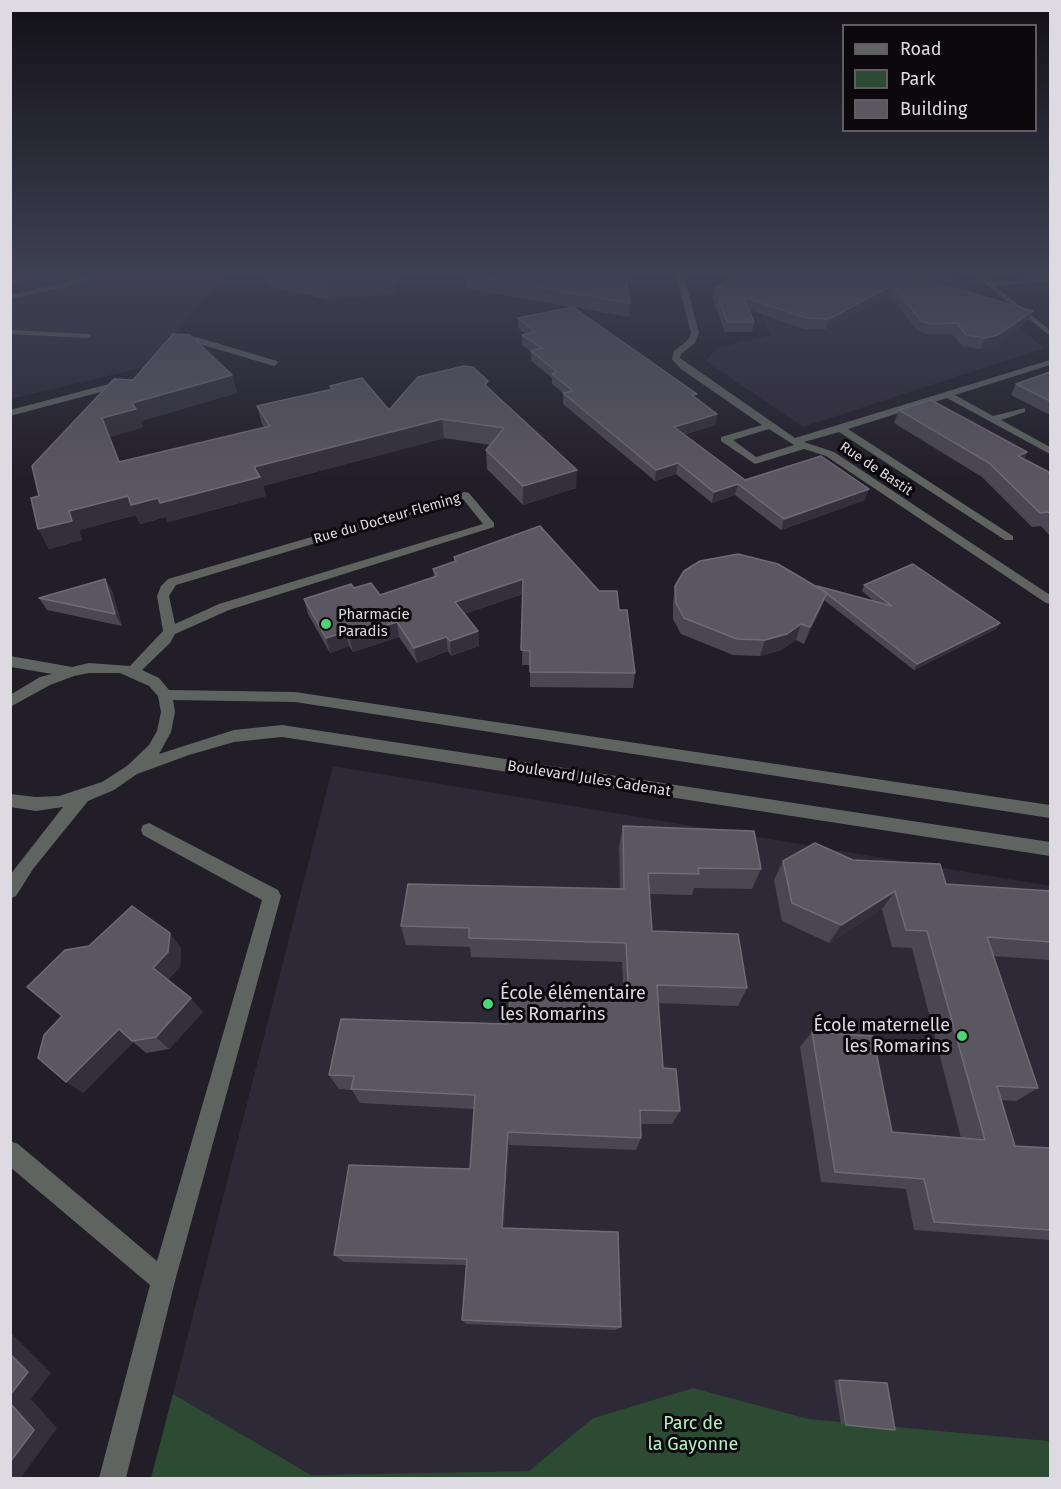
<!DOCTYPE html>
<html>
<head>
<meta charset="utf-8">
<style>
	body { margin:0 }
	#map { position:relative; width:1061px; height:1489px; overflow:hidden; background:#221e28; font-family:"Fira Sans",sans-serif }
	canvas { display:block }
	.frame { position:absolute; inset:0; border:12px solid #dddae1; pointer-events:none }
	.legend { position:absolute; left:842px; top:24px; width:195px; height:108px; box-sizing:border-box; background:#0b090d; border:2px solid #5f5d62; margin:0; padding:8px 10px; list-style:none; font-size:18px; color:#dddae1 }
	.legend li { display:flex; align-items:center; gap:12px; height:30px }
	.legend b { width:30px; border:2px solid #5f5d62 }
</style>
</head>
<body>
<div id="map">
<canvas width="1061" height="1489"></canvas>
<div class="frame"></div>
<ul class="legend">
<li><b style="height:8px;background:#5f6460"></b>Road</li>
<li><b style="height:16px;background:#2d4a33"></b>Park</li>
<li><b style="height:16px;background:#5b5761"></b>Building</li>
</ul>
</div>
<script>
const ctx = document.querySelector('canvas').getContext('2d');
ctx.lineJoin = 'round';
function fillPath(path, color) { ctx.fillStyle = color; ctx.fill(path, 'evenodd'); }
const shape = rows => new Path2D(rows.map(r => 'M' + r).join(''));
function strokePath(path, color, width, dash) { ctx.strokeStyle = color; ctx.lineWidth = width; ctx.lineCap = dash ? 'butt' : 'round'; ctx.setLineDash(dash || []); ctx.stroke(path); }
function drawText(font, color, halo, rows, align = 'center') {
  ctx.font = font + ' "Fira Sans",sans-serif'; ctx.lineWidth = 6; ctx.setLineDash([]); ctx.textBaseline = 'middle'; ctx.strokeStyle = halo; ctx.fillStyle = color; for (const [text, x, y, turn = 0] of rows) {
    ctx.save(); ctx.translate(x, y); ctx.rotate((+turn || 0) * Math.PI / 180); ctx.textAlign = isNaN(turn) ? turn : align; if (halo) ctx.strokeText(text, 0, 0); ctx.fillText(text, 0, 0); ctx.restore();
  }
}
fillPath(shape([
	[10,272,230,272,145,367,11,399],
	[905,272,937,272,961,281,1044,348,803,427,706,361,714,349,771,335,745,282,910,278],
	[333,766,1050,886,1050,1441,809,1419,693,1388,593,1418,530,1471,311,1475,173,1394]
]), '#2e2937');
fillPath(shape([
	[693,1388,809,1419,1050,1441,1050,1478,151,1478,173,1394,311,1475,529,1471,593,1418]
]), '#2d4a33');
fillPath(shape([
	[41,272,56,272,10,284,10,280,41,272],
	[95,272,106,272,78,284,10,299,10,295,73,280,95,272],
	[121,272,144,272,111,278,107,276,121,272],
	[675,272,683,272,699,333,695,343,681,354,680,358,795,438,1050,360,1050,365,955,395,993,416,1025,408,1025,412,1001,420,1050,447,1050,454,947,398,848,429,1013,536,1013,540,1005,540,839,432,804,442,834,452,1050,595,1050,604,1046,603,826,456,804,449,755,464,721,441,721,437,762,425,681,369,672,359,674,351,688,340,691,333,675,272],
	[769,429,794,445,756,457,733,440,769,429],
	[971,272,979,272,990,282,1050,277,1050,281,995,286,1050,330,1050,336,971,272],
	[10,330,87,334,91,336,87,338,10,334,10,330],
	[196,337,277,361,278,363,274,366,196,343,176,346,172,343,196,337],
	[124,380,129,383,127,385,10,416,10,410,124,380],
	[465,492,469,493,494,523,494,527,229,610,175,634,170,643,142,670,159,678,169,690,295,692,1050,805,1050,818,295,702,173,700,175,712,171,732,159,754,234,730,282,725,1050,842,1050,856,282,737,234,742,189,755,137,774,114,790,88,801,33,869,16,896,10,899,10,875,63,807,36,811,10,807,10,794,36,797,59,796,102,782,127,766,149,745,157,731,161,712,158,696,149,686,120,673,89,673,74,676,50,685,10,707,10,695,40,677,52,674,11,667,10,656,72,667,89,663,130,666,163,631,157,596,161,586,168,579,465,492],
	[463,499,483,524,219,604,175,624,169,596,176,585,463,499],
	[149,823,278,890,281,896,175,1281,126,1478,99,1478,150,1285,10,1167,10,1141,18,1144,157,1261,262,900,143,835,141,830,143,825,149,823]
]), '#5f6460');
fillPath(shape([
	[266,272,395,272,396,293,330,300,269,286],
	[899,272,1028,321,994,346,980,349,962,346,952,334,927,334,918,331,889,295,826,329,804,329,750,310,754,322,752,332,725,332,712,297,714,287],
	[1030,272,1050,272,1050,275,1035,276],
	[466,275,630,303,629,317,574,307,717,414,715,425,683,435,745,480,865,500,781,530,735,495,712,503,676,474,655,481,563,404,563,393,552,384,552,378,531,361,531,351,522,345,522,335,526,334,518,328,518,318,571,307,466,288],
	[1050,372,1050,415,1011,395,1016,384],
	[232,375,237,393,141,421,143,427,110,437,120,462,264,427,262,424,257,406,331,389,330,386,389,410,489,389,576,488,523,505,487,469,486,450,491,445,444,438,263,486,266,496,168,522,166,517,140,524,136,515,79,530,82,540,49,549,39,496,133,380],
	[899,410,1027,452,1024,459,1050,474,1050,536,1041,526,1032,527,982,477,894,423],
	[454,557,599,591,619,610,635,673,633,688,530,687,530,665,522,665,523,594,464,614,478,631,479,646,451,656,448,651,417,663,399,637,353,652,349,646,330,653,308,614,304,599,380,595,434,578,433,569,454,562],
	[105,579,112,591,122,626,47,610,39,598],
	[864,585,1000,623,996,629,914,670,824,600,804,644,796,640,781,650,760,656,733,655,681,634,673,619,673,603,675,586,817,587,817,586,875,602,862,591],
	[623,826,761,869,752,889,694,888,692,895,650,894,652,931,747,988,738,1006,658,1003,663,1068,680,1111,672,1124,641,1124,641,1138,636,1150,509,1145,504,1228,621,1327,616,1330,466,1324,462,1320,466,1265,344,1262,334,1255,470,1169,474,1109,360,1103,352,1090,339,1089,329,1075,508,1024,624,1000,622,962,471,957,470,947,406,945,401,926,620,889,619,847],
	[853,860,946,884,1050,891,1050,960,993,956,1038,1088,1016,1101,1001,1100,1015,1146,1050,1148,1050,1240,914,1230,906,1189,821,1182,800,1047,812,1032,892,1132,961,1138,912,948,892,947,882,909,829,943,782,921,774,880,783,861],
	[181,948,180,967,168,980,203,1012,169,1049,146,1053,133,1042,83,1093,62,1016],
	[834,1380,839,1380,895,1430,841,1424]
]), '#4b4752');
fillPath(shape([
	[352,272,395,272,396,293,330,300,326,275],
	[893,285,889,295,826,329,829,319],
	[1033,311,1028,321,994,346,980,349,985,338],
	[232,375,237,393,141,421,143,427,110,437,127,481,119,462,102,418,132,403],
	[717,414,715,425,672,438,674,427],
	[442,419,444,438,263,486,266,496,168,522,166,517,140,524,136,515,79,530,82,540,49,549,38,529,69,511,128,496,254,467],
	[1027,452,1020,466,1018,456],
	[678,463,676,474,655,481,656,470],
	[577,470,576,488,523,505,523,486],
	[738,484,735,495,712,503,714,492],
	[869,489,865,500,781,530,784,519],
	[105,579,112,591,122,626,115,614],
	[523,579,523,594,457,616,455,602],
	[827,593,821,609,804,644,810,627],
	[397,622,399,637,353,652,349,637],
	[1000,623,996,629,914,670,917,664],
	[801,624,796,640,781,650,760,656,765,640],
	[478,631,479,646,451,656,450,641],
	[346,632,349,646,330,653,326,638],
	[446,637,448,651,417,663,414,648],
	[895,891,882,909,829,943,841,925],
	[170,933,181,948,180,967,166,982,153,968],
	[191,998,203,1012,169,1049,156,1037],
	[119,1029,134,1042,83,1093,66,1082],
	[508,1132,509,1145,504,1236,502,1228],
	[10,1332,51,1373,31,1399,57,1428,20,1479,10,1479]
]), '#34303b');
const building = shape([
	[312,272,352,272,326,275,312,272],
	[469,272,625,272,630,303,466,275,469,272],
	[747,272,899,272,1033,311,998,335,985,338,966,335,957,323,931,324,921,321,893,285,829,319,807,318,744,297,754,322,727,322,714,287,747,272],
	[573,307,697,394,692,395,717,414,674,427,745,480,821,456,869,489,784,519,738,484,714,492,678,463,656,470,563,393,573,391,552,374,557,372,531,351,542,348,522,335,535,332,518,318,573,307],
	[173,334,190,335,232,375,132,403,136,409,102,418,119,462,270,426,257,406,333,389,330,386,362,378,389,410,418,377,464,366,473,367,488,381,485,385,577,470,523,486,486,450,504,428,442,419,254,467,260,477,160,503,158,498,131,505,128,496,69,511,72,521,38,529,31,498,39,496,32,466,114,379,133,380,173,334],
	[1050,372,1050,401,1016,384,1050,372],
	[931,400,1027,452,1018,456,1047,471,1050,474,1050,514,1049,512,1040,513,989,463,899,410,931,400],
	[540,526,599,591,617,591,619,610,627,610,635,673,530,672,530,651,521,650,523,579,455,602,478,631,450,641,446,637,414,648,397,622,349,637,346,632,326,638,304,599,351,584,354,588,371,583,380,595,437,576,433,569,456,561,454,557,540,526],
	[738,554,778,564,827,593,810,627,801,624,787,634,765,640,737,639,684,618,676,603,675,586,684,571,700,561,738,554],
	[913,564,1000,623,917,664,817,586,892,606,864,585,913,564],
	[105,579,115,614,39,598,105,579],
	[623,826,754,831,761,869,698,868,699,874,648,873,652,931,738,934,747,988,657,985,663,1068,676,1069,680,1111,640,1110,641,1138,508,1132,502,1228,618,1232,621,1327,462,1320,467,1259,334,1255,349,1165,470,1169,475,1095,351,1089,354,1076,329,1075,341,1019,508,1024,510,996,629,1000,626,943,469,938,469,928,401,926,408,884,624,889,623,826],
	[815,843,853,860,940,864,946,884,1050,891,1050,942,987,937,1038,1088,997,1086,1015,1146,1050,1148,1050,1230,934,1222,924,1179,835,1172,812,1032,873,1036,892,1132,985,1140,927,931,906,930,895,891,841,925,792,903,783,861,815,843],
	[132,906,170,933,168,952,153,968,191,998,156,1037,132,1041,119,1029,66,1082,38,1058,44,1035,62,1016,27,987,65,950,89,946,132,906],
	[10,1354,28,1372,10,1395,10,1354],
	[839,1380,887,1383,895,1430,846,1425,839,1380],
	[10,1403,34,1430,10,1462,10,1403]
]);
fillPath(building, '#5b5761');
strokePath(building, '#6f6b75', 1.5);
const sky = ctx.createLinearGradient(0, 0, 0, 481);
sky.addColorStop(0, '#131016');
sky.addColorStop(0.57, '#3e4153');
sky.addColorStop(1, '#3e415300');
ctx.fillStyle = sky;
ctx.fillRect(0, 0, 1061, 481);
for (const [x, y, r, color] of [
	[326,624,6,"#4cd676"],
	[488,1004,6,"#4cd676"],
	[962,1036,6,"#4cd676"]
]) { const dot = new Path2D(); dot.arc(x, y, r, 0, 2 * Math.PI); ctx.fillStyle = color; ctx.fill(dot); strokePath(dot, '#0b090d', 2); }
drawText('14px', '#dddae1', '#0b090d', [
	["Rue de Bastit",876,469,34],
	["Rue du Docteur Fleming",387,519,-16]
]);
drawText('15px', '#dddae1', '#0b090d', [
	["Pharmacie",338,615],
	["Paradis",338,632]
], 'left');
drawText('15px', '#dddae1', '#0b090d', [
	["Boulevard Jules Cadenat",589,779,9]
]);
drawText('18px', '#dddae1', '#0b090d', [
	["École élémentaire",500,994],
	["les Romarins",500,1015],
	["École maternelle",950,1026,"right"],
	["les Romarins",950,1047,"right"]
], 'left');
drawText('18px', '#b4f1c0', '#0b090d', [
	["Parc de",693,1424],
	["la Gayonne",693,1445]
]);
</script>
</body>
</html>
